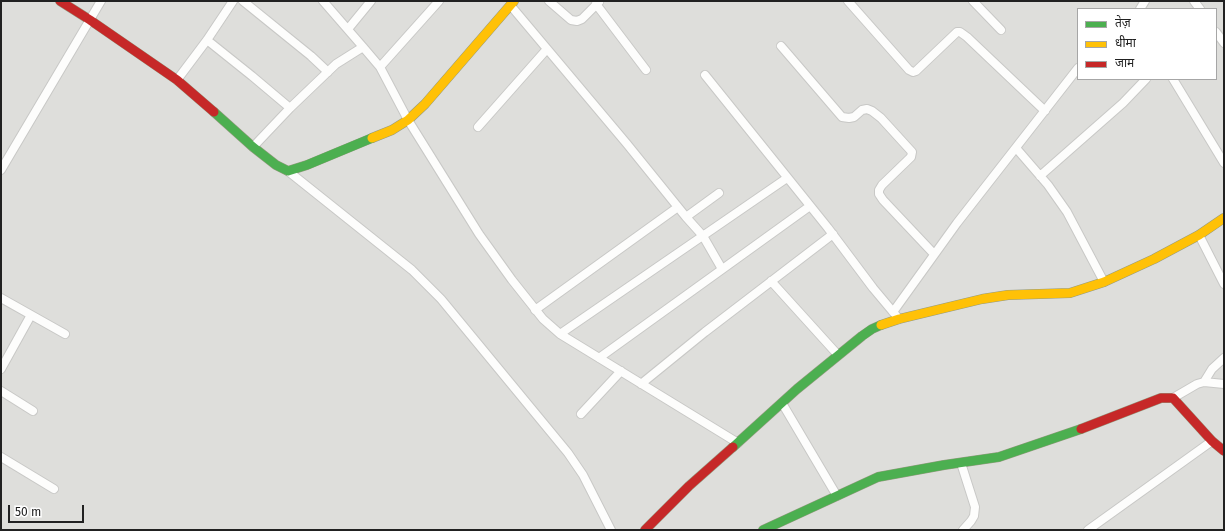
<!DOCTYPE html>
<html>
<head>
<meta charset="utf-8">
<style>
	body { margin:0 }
	#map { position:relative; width:1225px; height:531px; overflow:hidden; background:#efefea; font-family:"Fira Sans","Noto Sans Devanagari",sans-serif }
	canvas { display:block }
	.frame { position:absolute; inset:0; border:2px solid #212121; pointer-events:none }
	.legend { position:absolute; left:1077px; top:8px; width:140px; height:72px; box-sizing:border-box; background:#fff; border:1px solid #a6a6a6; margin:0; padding:5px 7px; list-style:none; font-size:12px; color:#212121 }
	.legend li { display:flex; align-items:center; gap:8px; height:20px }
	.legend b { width:20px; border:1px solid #a6a6a6 }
	.scale { position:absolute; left:8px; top:505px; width:76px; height:18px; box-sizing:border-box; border:2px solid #212121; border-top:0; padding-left:5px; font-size:12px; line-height:14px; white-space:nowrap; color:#212121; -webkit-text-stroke:3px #fff; paint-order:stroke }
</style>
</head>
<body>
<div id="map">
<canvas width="1225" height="531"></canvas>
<div class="frame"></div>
<ul class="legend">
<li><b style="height:5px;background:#4caf50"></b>तेज़</li>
<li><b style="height:5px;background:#ffc107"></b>धीमा</li>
<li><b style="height:5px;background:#c62828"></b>जाम</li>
</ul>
<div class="scale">50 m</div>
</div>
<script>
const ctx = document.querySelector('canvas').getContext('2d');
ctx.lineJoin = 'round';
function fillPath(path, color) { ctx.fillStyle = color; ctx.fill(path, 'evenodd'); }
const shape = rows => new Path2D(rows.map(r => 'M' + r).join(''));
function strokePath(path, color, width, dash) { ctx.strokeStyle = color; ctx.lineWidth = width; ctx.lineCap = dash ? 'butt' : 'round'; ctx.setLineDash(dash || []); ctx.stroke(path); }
fillPath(shape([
	[1,1,1224,1,1224,530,1,530],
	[1078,9,1216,9,1216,79,1078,79]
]), '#dededb');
const street = shape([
	[243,1,311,56,328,72],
	[549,1,571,20,577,21,582,19,599,2],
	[848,1,909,70,913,72,916,71,957,32,960,32,967,37,1045,111],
	[973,1,1001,30],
	[1194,1,1200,9],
	[596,4,646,70],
	[511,6,627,144,686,217,703,236,722,269],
	[1140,9,1145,1],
	[348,29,371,1],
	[1216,32,1224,43],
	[207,40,252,76,290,108],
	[781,46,842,117,849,118,854,117,862,110,867,109,872,111,881,118,912,152,911,157,882,185,879,190,879,194,883,200,934,254],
	[363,47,380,67,408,120,479,234,512,280,543,319,560,334,738,443],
	[380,67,439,1],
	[705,75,828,228,873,288,899,319],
	[1173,79,1224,163],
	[177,80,207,40,233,1],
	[478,127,547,49],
	[253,147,290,108,336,64,363,47,323,1],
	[1016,148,1048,185,1067,212,1104,282],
	[1,170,101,1],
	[288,171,412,270,441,299,568,453,583,475,611,530],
	[1040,176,1123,103,1146,79],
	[686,217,719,193],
	[1199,235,1224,284],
	[771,281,838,355],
	[1,298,65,334],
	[535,310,678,207],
	[893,312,957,223,1078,68],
	[560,334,787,178],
	[599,358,810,206],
	[1,369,31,315],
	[1204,382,1212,369,1224,358],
	[641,384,705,332,833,234],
	[1,391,33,411],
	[1173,398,1197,384,1204,382,1224,384],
	[782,403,837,496],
	[581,414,621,371],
	[1,457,54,489],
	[961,463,975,507,974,516,971,521,963,530],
	[1088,530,1212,441]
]);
const fast = shape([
	[214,112,253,147,276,165,288,171,307,165,372,138],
	[733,447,797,389,862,336,872,329,881,325],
	[763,530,878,477,944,465,999,457,1081,429]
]);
const slow = shape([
	[372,138,392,130,408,120,425,104,514,1],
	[881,325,899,319,982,299,1008,295,1070,293,1104,282,1154,259,1199,235,1224,218]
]);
const jam = shape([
	[60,1,90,20,177,80,214,112],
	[1081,429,1161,398,1173,398,1212,441,1224,451],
	[645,530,689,486,733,447]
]);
strokePath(street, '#c8c8c6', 10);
strokePath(fast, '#959b80', 10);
strokePath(slow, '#959b80', 10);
strokePath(jam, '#959b80', 10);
strokePath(street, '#fdfdfc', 8);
strokePath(fast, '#4caf50', 9);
strokePath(slow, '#ffc107', 9);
strokePath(jam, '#c62828', 9);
</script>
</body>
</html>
